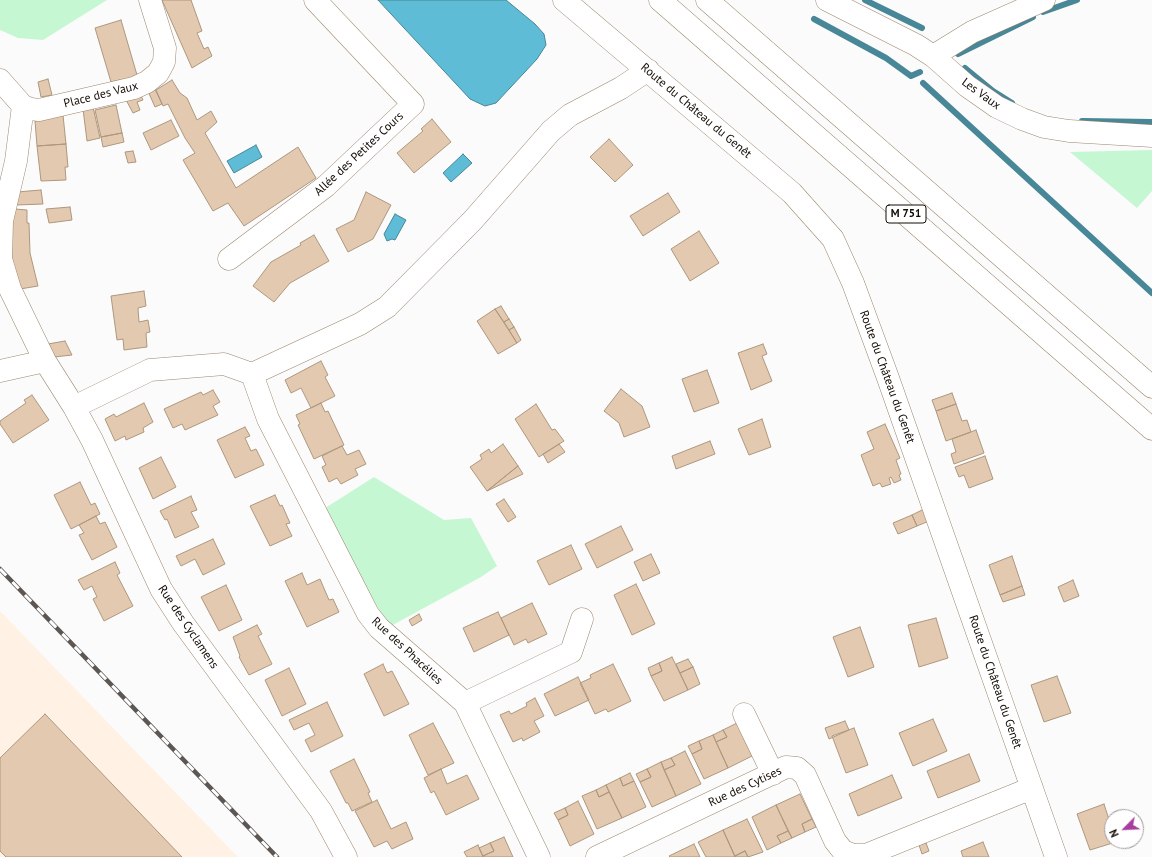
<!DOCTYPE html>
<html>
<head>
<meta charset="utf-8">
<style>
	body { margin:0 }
	#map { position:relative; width:1152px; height:857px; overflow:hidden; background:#fbfbfb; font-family:"PT Sans",sans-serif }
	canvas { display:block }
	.north { position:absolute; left:1104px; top:809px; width:40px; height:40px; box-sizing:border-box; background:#fff; border:1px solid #a09d9a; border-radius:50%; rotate:246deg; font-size:11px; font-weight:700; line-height:16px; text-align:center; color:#120a03 }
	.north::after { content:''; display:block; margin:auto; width:14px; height:18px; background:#a63d9f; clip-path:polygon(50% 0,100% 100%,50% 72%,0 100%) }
</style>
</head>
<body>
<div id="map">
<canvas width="1152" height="857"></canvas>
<div class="north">N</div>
</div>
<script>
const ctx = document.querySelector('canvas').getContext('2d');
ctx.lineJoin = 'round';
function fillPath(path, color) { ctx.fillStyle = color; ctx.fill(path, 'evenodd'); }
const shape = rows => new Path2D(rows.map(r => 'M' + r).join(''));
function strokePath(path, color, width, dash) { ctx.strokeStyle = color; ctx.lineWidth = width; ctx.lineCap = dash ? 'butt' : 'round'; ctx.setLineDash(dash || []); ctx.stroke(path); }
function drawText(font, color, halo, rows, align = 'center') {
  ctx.font = font + ' "PT Sans",sans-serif'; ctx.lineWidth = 3; ctx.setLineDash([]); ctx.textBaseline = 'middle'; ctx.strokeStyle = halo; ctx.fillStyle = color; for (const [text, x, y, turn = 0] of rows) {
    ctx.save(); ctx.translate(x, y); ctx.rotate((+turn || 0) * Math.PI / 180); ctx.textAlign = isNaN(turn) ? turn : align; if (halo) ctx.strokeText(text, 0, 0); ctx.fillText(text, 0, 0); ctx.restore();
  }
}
fillPath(shape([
	[0,611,238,857,0,857]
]), '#fff2e5');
fillPath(shape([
	[0,0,107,0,43,40,18,38,0,30],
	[1152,150,1152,191,1137,208,1070,152],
	[374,477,444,520,471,518,497,566,481,577,389,627,322,510]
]), '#c6f7d3');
const water = shape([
	[378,0,506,0,535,24,544,34,546,45,537,59,496,103,485,106,470,99,378,0],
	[256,145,262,157,234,173,227,161,256,145],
	[463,154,472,163,451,182,443,173,463,154],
	[395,214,406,220,395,240,392,239,387,241,384,234,395,214]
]);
fillPath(water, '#5ebcd7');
strokePath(water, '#478797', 1);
strokePath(shape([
	[865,0,922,28],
	[1043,12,1077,0],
	[814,19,886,58,911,76,920,72],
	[958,54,1033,17],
	[965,68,993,91,1012,103],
	[923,83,1152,293],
	[1082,121,1152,122]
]), '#478797', 6);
const building = shape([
	[162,0,191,0,202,31,197,33,204,49,208,47,212,56,192,68,162,0],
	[121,20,137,75,133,76,134,82,122,85,120,80,111,82,95,28,121,20],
	[48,79,52,95,41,97,38,82,48,79],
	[172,80,180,93,187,98,197,120,211,111,217,122,205,133,236,188,298,147,316,178,244,226,228,203,213,211,183,160,195,153,185,138,168,104,163,106,156,90,172,80],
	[154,87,162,104,155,107,147,89,154,87],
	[139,92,143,100,137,102,140,110,133,113,125,98,139,92],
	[116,105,122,133,101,137,95,110,116,105],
	[93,107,100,138,87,141,83,109,93,107],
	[63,115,66,144,37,146,35,121,63,115],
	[432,119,451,142,414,173,397,153,423,131,421,129,432,119],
	[171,120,179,136,151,150,143,133,171,120],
	[122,133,124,142,103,147,101,137,122,133],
	[609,139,633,165,615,182,590,157,609,139],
	[66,144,68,167,65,167,66,180,41,181,37,146,66,144],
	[133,151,136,162,128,163,125,152,133,151],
	[41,190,43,204,16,205,17,192,41,190],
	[366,192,391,205,373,239,348,252,336,229,354,220,366,192],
	[668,193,680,212,643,236,630,216,668,193],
	[70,207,72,220,49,223,46,209,70,207],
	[15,209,27,210,27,223,29,223,30,253,38,286,20,289,10,254,10,225,15,209],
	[699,231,719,263,690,281,671,249,699,231],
	[314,235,329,261,290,283,274,302,253,286,271,262,301,245,300,243,314,235],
	[144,291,146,306,138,308,139,322,148,320,150,332,146,333,147,347,124,350,123,339,117,340,111,296,144,291],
	[501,306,509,319,504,322,495,309,501,306],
	[495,309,517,343,498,354,477,321,495,309],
	[509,319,514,327,509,330,504,322,509,319],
	[514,327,521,340,517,343,509,330,514,327],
	[65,341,72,355,54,357,48,344,65,341],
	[763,344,767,354,762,356,772,381,751,390,738,353,763,344],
	[321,361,328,375,325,377,335,396,311,408,301,388,291,393,285,380,321,361],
	[707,370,719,403,694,412,682,379,707,370],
	[621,389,642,406,650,427,624,437,619,423,604,411,621,389],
	[213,390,220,402,213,406,218,415,185,430,182,424,173,428,164,409,201,392,203,395,213,390],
	[952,393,956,404,936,411,932,400,952,393],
	[32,395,49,420,13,443,0,424,0,421,26,403,24,400,32,395],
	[144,403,153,422,143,428,144,432,126,440,125,436,115,441,105,419,114,414,116,417,144,403],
	[321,403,325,412,328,411,344,445,314,459,298,425,300,424,296,415,321,403],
	[536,404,552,430,555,429,564,441,539,457,515,419,536,404],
	[956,404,962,421,967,420,971,432,946,441,936,411,956,404],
	[762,419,771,447,749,455,738,429,762,419],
	[885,424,900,458,896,460,901,474,899,475,901,480,894,483,891,477,889,478,891,484,882,487,880,483,873,486,861,455,874,449,867,432,885,424],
	[245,427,250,436,245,438,251,451,256,449,264,465,235,478,217,440,245,427],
	[976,430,984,453,954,464,951,454,956,452,952,439,976,430],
	[710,441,715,454,676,469,672,456,710,441],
	[503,444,518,466,487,491,470,467,482,459,480,455,489,449,491,453,503,444],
	[559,444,565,452,548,463,543,454,559,444],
	[342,446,347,455,359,450,366,464,355,469,358,475,341,484,337,478,329,482,322,467,326,465,322,456,342,446],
	[985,456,993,479,969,488,964,475,959,477,955,467,985,456],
	[161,457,176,487,153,499,139,468,161,457],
	[518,466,523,474,487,491,518,466],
	[80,482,91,505,95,503,100,514,71,529,54,495,80,482],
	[275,495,280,506,282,505,290,523,286,524,292,536,270,546,250,506,275,495],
	[191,496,197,510,191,512,199,527,175,538,167,519,165,520,160,511,191,496],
	[504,499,516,517,508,522,496,504,504,499],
	[924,509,929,521,917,526,912,515,924,509],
	[912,515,917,526,898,534,893,523,912,515],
	[96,516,100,524,105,522,117,547,92,560,79,535,84,533,79,525,96,516],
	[621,526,633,550,597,568,585,544,621,526],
	[213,539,225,564,203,575,195,559,181,566,176,556,213,539],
	[571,545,582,569,549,585,537,561,571,545],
	[651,554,660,573,643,581,634,562,651,554],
	[1012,556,1022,586,1000,595,989,565,1012,556],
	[115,562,120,573,117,575,133,606,104,621,93,599,97,597,92,586,84,590,78,580,115,562],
	[302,573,307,585,320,579,329,600,333,599,339,612,307,627,285,581,302,573],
	[1073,580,1079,596,1064,602,1058,587,1073,580],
	[636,584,655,624,632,635,614,595,636,584],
	[226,585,242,620,219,631,201,597,226,585],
	[1022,586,1025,595,1003,602,1000,595,1022,586],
	[532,603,547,634,528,643,526,639,514,645,501,618,532,603],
	[498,612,509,635,474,652,463,628,498,612],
	[419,614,422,620,412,626,409,620,419,614],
	[936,618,948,658,919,667,908,625,936,618],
	[257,625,262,634,258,636,272,664,249,675,239,657,240,656,233,637,257,625],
	[860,627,874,667,848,677,833,637,860,627],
	[672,657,688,690,664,701,651,676,662,671,659,663,672,657],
	[688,659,693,667,680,673,676,664,688,659],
	[659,663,662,671,651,676,648,668,659,663],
	[383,664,387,673,392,671,409,704,384,716,364,674,383,664],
	[613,664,631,701,608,712,606,709,595,714,580,683,591,678,590,675,613,664],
	[693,667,700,684,688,690,680,673,693,667],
	[289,668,306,704,282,716,265,680,289,668],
	[1057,676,1071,713,1044,722,1031,685,1057,676],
	[578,677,589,700,555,716,544,694,578,677],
	[535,698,544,716,534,721,540,732,523,741,522,738,513,742,500,715,509,711,511,714,527,706,526,703,535,698],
	[327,702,343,736,311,752,305,740,315,735,309,723,294,730,289,720,327,702],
	[45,714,182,857,6,857,0,851,0,758,45,714],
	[933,719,947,751,913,766,899,733,933,719],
	[845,721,849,730,829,739,825,728,845,721],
	[433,723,454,763,428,775,409,735,433,723],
	[737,723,752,756,728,768,716,742,727,737,723,730,737,723],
	[854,728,868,765,846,773,832,736,854,728],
	[723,730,727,737,716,742,713,735,723,730],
	[713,735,728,768,704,779,692,754,702,749,699,741,713,735],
	[699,741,702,749,692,754,688,746,699,741],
	[685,751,701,784,676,796,664,770,675,765,671,758,685,751],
	[969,754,980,781,938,798,927,771,969,754],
	[671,758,675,765,664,770,661,762,671,758],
	[354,759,370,792,368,793,372,802,352,811,348,803,346,803,330,771,354,759],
	[661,762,676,796,652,807,640,782,651,777,647,769,661,762],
	[441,769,447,784,467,775,479,799,446,815,434,791,431,793,424,778,441,769],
	[647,769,651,777,640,782,636,774,647,769],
	[630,773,634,781,623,786,620,778,630,773],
	[892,775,902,798,858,816,849,794,892,775],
	[620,778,623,786,634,781,646,807,622,818,606,785,620,778],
	[606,785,609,792,599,797,596,790,606,785],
	[596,790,599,797,609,792,622,818,597,829,582,796,596,790],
	[800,794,812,819,802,824,805,832,792,838,776,805,800,794],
	[377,800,391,829,406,822,413,839,392,849,387,841,374,847,355,811,377,800],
	[578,801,594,834,570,846,558,820,568,815,565,808,578,801],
	[1104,804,1112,829,1112,841,1116,842,1090,850,1077,814,1104,804],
	[776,805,788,831,777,836,781,843,767,850,752,817,776,805],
	[565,808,568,815,558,820,554,813,565,808],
	[747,819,763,852,748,857,745,851,735,856,723,830,747,819],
	[812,819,816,827,805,832,802,824,812,819],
	[723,830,735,857,706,857,698,842,723,830],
	[788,831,792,838,781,843,777,836,788,831],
	[504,837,513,857,484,857,483,856,494,851,490,843,504,837],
	[983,842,989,857,963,857,961,851,983,842],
	[490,843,494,851,483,856,479,848,490,843],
	[926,843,929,851,922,854,919,845,926,843],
	[694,844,700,857,670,857,669,856,694,844],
	[478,845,483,857,467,857,464,852,478,845],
	[745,851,748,857,735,857,735,856,745,851]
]);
fillPath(building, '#e2c9af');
strokePath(building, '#ae977d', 1);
const minor = shape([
	[564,0,792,193,833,239,853,283,888,378,1056,857],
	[827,0,916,45,933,56,967,86,997,107,1022,119,1044,127,1069,131,1152,136],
	[933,56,972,32,1044,0],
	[0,80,23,106,31,109,39,110,134,88,147,82,158,73,164,62,165,48,150,0],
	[23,106,16,161,2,221,1,259,10,289,45,361,74,407,92,440,161,589,183,623,321,811,346,857],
	[229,259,326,186,413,104,315,0],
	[0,371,45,361],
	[252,374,268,419,368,614,379,628,465,703,539,857],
	[252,374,360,324,387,307,473,220,551,131,570,115,621,88,648,70],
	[74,407,150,370,224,364,252,374],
	[465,703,571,652,582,619],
	[744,714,773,774],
	[597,857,786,767,797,768,805,775,835,841,843,851,853,855,866,855,1032,788]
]);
const highway = shape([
	[660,0,1152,429],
	[707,0,1152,387]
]);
strokePath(minor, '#9d866d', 23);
strokePath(highway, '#9d866d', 23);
strokePath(minor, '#fff', 22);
strokePath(highway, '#fff', 22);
const rail = shape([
	[0,569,277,857]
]);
strokePath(rail, '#5d5753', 4.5);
strokePath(rail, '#fff', 3, [9]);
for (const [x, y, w] of [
	[906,214,40]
]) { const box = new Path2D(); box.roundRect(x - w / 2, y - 9, w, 18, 3); ctx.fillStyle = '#fff'; ctx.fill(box); strokePath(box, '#120a03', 1); }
drawText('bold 11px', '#120a03', null, [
	["M 751",906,214]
]);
drawText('12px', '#120a03', '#fff', [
	["Les Vaux",981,94,36],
	["Place des Vaux",101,95,-14],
	["Route du Château du Genêt",696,111,40],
	["Allée des Petites Cours",359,154,-43],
	["Route du Château du Genêt",887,377,70],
	["Rue des Cyclamens",188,627,56],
	["Rue des Phacélies",407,651,43],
	["Route du Château du Genêt",995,682,71],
	["Rue des Cytises",745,787,-25]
]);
</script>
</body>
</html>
